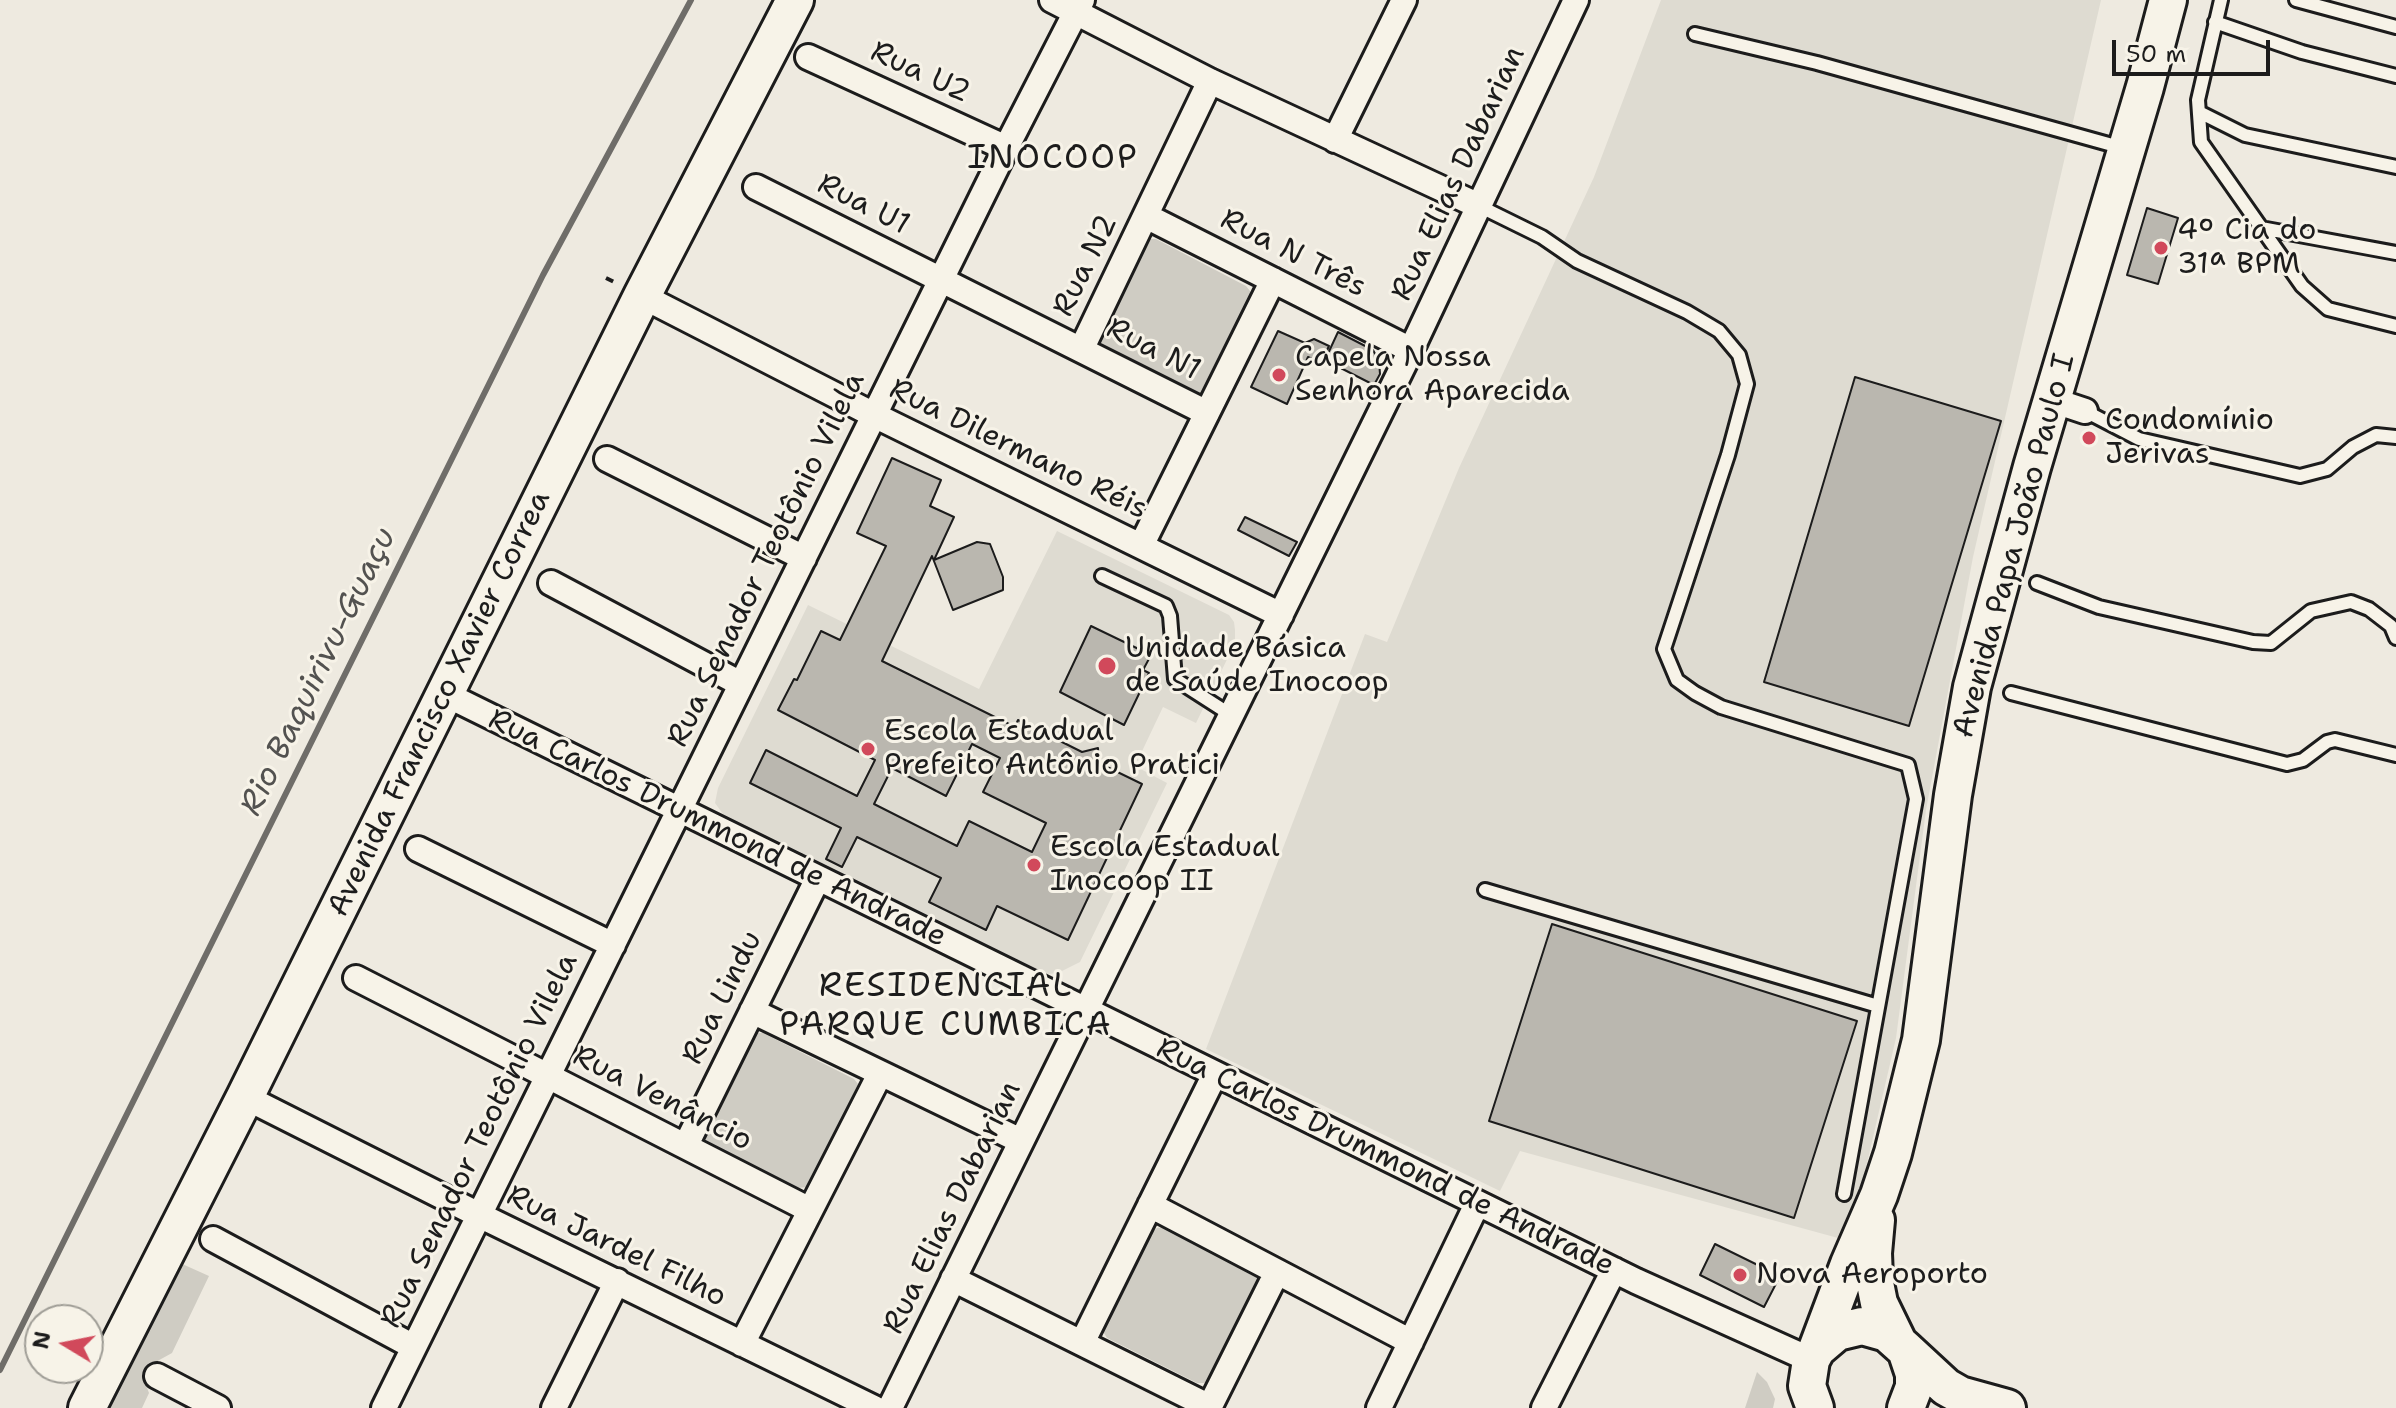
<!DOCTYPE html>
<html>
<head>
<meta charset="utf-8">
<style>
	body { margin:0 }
	#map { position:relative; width:2396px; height:1408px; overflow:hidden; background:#eeeae0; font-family:"Shantell Sans",sans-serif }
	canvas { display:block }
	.north { position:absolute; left:24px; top:1304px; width:80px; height:80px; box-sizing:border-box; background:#f7f3e8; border:2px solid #9f9d96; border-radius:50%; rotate:280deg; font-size:22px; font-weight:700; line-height:32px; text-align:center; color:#1c1c1c }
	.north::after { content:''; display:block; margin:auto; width:28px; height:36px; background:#d1495b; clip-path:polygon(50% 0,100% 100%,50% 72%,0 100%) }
	.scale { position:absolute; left:2112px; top:40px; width:158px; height:36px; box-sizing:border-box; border:4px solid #1c1c1c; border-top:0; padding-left:10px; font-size:24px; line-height:28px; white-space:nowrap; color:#1c1c1c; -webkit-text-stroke:6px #f7f3e8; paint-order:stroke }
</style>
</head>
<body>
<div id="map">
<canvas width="2396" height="1408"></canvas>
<div class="north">N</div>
<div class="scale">50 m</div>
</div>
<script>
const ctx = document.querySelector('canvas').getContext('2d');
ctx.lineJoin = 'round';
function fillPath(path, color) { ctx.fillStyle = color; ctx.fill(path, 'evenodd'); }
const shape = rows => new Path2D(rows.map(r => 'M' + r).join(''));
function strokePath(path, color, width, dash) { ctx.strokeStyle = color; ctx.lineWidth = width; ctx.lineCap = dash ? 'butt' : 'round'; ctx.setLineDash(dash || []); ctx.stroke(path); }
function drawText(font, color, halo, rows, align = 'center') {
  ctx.font = font + ' "Shantell Sans",sans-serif'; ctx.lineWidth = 6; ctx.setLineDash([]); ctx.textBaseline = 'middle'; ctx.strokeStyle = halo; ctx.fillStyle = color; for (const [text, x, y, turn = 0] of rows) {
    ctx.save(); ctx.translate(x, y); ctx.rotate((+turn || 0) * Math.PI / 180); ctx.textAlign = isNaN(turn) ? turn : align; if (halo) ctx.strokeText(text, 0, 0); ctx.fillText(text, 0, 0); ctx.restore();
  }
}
fillPath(shape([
	[1661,0,2101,0,1973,557,1926,810,1896,1038,1849,1241,1520,1151,1500,1191,1206,1049,1365,634,1387,642,1459,468,1594,177],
	[1057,531,1229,615,1234,622,1235,630,1235,643,1196,723,1163,707,1135,766,1167,783,1080,962,1058,973,1047,974,723,814,715,803,718,788,808,605,979,689]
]), '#dedbd1');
fillPath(shape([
	[1149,239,1156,239,1246,286,1250,291,1250,297,1201,393,1196,395,1096,345,1144,243],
	[757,1033,763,1033,854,1079,858,1084,809,1187,797,1188,708,1143,704,1138,703,1132,752,1037],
	[1163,1227,1254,1274,1258,1279,1209,1382,1204,1383,1197,1383,1107,1338,1104,1333,1104,1327,1152,1232,1157,1228],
	[180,1263,209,1276,172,1353,152,1364,144,1380,149,1393,142,1408,105,1408],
	[1757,1372,1767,1382,1775,1399,1773,1408,1745,1408]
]), '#cfccc3');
strokePath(shape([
	[0,1370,543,275,691,0]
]), '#6f6d69', 6);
const building = shape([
	[2147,208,2178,218,2158,284,2127,275,2147,208],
	[1278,331,1305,343,1314,339,1329,346,1321,363,1308,357,1287,404,1251,387,1278,331],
	[1338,332,1373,350,1379,361,1380,374,1374,385,1325,360,1338,332],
	[1855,377,2001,421,1909,726,1764,682,1855,377],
	[892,458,941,480,930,506,954,517,934,560,977,542,990,544,1003,577,1003,590,953,610,932,556,882,661,1015,727,1018,720,1082,752,1098,748,1099,763,1142,784,1068,940,997,906,986,930,929,902,941,878,857,837,842,867,826,859,841,828,750,783,766,750,857,796,875,760,778,710,794,679,797,680,821,631,840,640,886,546,857,533,892,458],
	[972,744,1000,758,983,792,1046,823,1032,852,969,821,957,846,874,804,892,768,946,796,972,744],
	[1245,517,1297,542,1289,556,1238,530,1245,517],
	[1091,626,1151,655,1143,670,1149,673,1124,725,1060,692,1091,626],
	[1552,924,1857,1021,1794,1218,1489,1121,1552,924],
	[1715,1244,1780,1276,1764,1307,1700,1275,1715,1244]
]);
fillPath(building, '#bab7af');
strokePath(building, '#1c1c1c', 2);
const lane = shape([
	[2221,0,2198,100,2201,142,2302,286,2328,309,2396,326],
	[2296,0,2396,27],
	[2215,22,2302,52,2396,76],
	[1695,34,1817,63,2123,148],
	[2199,112,2245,135,2396,167],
	[1479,206,1542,237,1577,261,1687,312,1719,331,1739,355,1747,384,1728,455,1664,649,1677,680,1695,693,1721,707,1908,765,1916,799,1844,1194],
	[2261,228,2396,253],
	[2085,411,2139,439,2300,476,2327,469,2353,447,2376,435,2396,437],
	[1102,576,1166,606,1170,616,1175,679,1231,715],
	[2037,583,2099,607,2253,642,2271,643,2311,611,2351,602,2369,609,2391,626,2396,638],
	[2011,693,2287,764,2303,760,2327,742,2335,740,2396,755],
	[1485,890,1878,1006]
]);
const street = shape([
	[1052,0,1210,81,1479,206],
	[808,57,1006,148],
	[1335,140,1404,0],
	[756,187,1207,413],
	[1146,216,1411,350],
	[642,296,874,415,1281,615],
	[1081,350,1210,81],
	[2052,400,2085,411],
	[607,459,804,558],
	[1141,546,1273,280],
	[551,583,741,684],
	[445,694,1636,1281,1811,1360],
	[418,849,613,945],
	[356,978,810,1210],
	[752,1011,1021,1141],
	[245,1097,479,1215,874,1408],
	[686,1145,818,878],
	[1150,1205,1411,1342],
	[213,1239,414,1347],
	[953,1279,1210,1407],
	[1082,1343,1215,1074],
	[742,1344,880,1074],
	[157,1376,218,1408],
	[384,1408,1006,148,1082,0],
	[554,1408,617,1281],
	[890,1408,1411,350,1576,0],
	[1209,1408,1277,1272],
	[1379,1408,1477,1204],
	[1544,1408,1614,1270]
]);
const secondary = shape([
	[1876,1220,1873,1253,1874,1278,1879,1303,1897,1340],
	[1817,1349,1849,1264,1879,1195,1893,1153,1921,1040,1953,795,1972,687,2032,467,2145,87,2168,0],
	[1906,1350,1946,1387,1960,1395,2007,1408],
	[87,1408,245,1097,642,296,795,0],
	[1815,1408,1807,1386,1811,1360,1817,1349,1837,1332,1862,1326,1887,1333,1906,1350,1914,1374,1914,1387,1906,1408]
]);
strokePath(lane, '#1c1c1c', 18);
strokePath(street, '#1c1c1c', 30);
strokePath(secondary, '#1c1c1c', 42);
strokePath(shape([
	[606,278,618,284]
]), '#1c1c1c', 4, [8, 6]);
strokePath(lane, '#f7f3e8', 12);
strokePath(street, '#f7f3e8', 24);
strokePath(secondary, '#f7f3e8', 36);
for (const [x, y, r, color] of [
	[2161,248,8,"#d1495b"],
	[1279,375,8,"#d1495b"],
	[2089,438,8,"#d1495b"],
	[1107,666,10,"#d1495b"],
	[868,749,8,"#d1495b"],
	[1034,865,8,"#d1495b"],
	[1740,1275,8,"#d1495b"]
]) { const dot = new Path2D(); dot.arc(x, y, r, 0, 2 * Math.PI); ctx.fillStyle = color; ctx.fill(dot); strokePath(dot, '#f7f3e8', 3); }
drawText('30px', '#1c1c1c', '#f7f3e8', [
	["Rua U2",920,73,25],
	["Rua Elias Dabarian",1459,174,-65],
	["Rua U1",863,205,27],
	["Rua N Três",1293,254,27],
	["Rua N2",1086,266,-64],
	["Rua N1",1153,350,27],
	["Rua Dilermano Réis",1018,450,26],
	["Avenida Papa João Paulo I",2015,546,-75],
	["Rua Senador Teotônio Vilela",767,560,-64],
	["Avenida Francisco Xavier Correa",440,704,-64],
	["Rua Carlos Drummond de Andrade",717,829,26],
	["Rua Lindu",723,998,-64],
	["Rua Venâncio",662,1099,27],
	["Rua Senador Teotônio Vilela",480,1141,-64],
	["Rua Carlos Drummond de Andrade",1385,1158,26],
	["Rua Elias Dabarian",953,1208,-64],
	["Rua Jardel Filho",616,1247,26]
]);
drawText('30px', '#1c1c1c', '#f7f3e8', [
	["4º Cia do",2177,231],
	["31ª BPM",2177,265],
	["Capela Nossa",1295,358],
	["Senhora Aparecida",1295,392],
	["Condomínio",2105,421],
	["Jerivas",2105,455],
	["Unidade Básica",1125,649],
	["de Saúde Inocoop",1125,683],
	["Escola Estadual",884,732],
	["Prefeito Antônio Pratici",884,766],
	["Escola Estadual",1050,848],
	["Inocoop II",1050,882],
	["Nova Aeroporto",1756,1275]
], 'left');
drawText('italic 32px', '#535250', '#f7f3e8', [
	["Rio Baquirivu-Guaçu",319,672,-64]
]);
ctx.letterSpacing = '2px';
drawText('34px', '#1c1c1c', '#f7f3e8', [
	["INOCOOP",1053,159],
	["RESIDENCIAL",946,987],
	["PARQUE CUMBICA",946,1026]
]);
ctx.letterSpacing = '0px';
</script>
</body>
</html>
